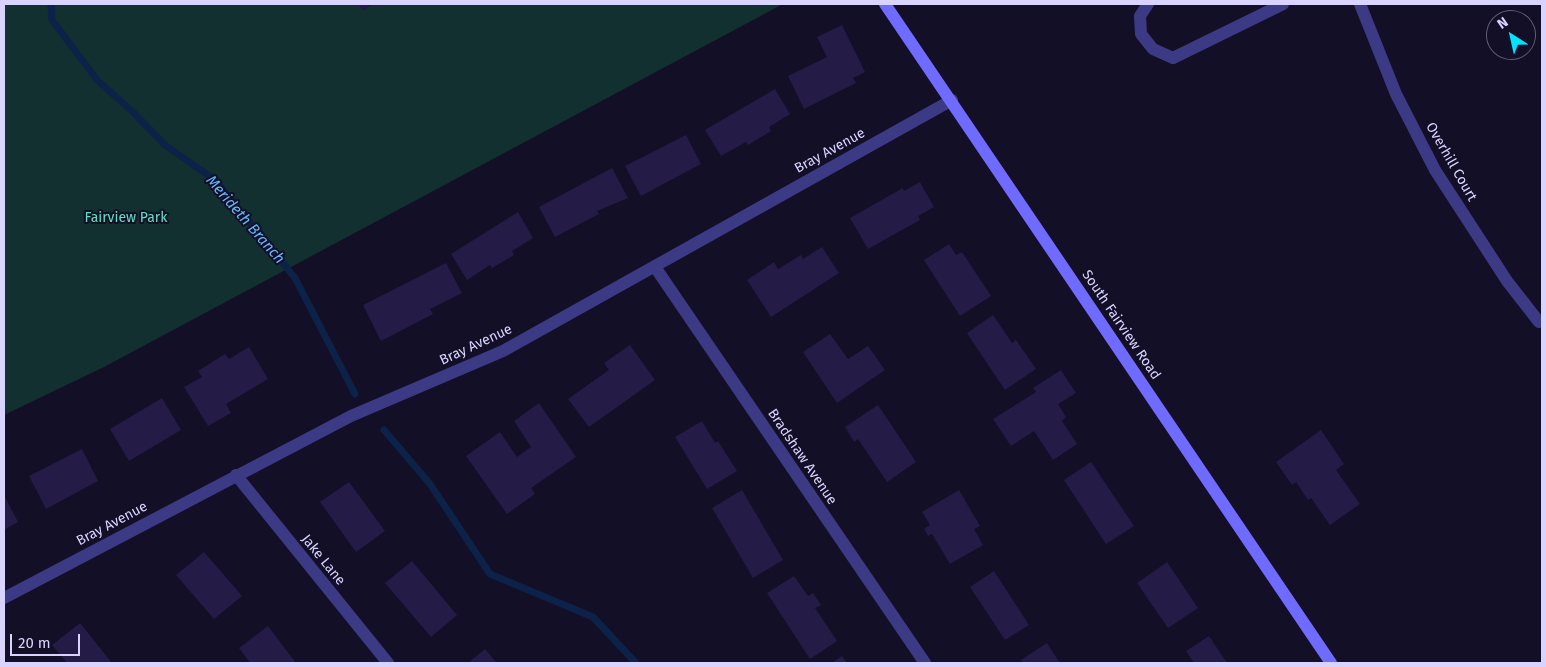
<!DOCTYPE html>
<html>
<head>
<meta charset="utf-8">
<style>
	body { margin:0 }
	#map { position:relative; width:1546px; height:667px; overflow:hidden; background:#130f26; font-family:"Fira Sans",sans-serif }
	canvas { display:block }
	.frame { position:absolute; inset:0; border:5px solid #d9d4ff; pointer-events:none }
	.north { position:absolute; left:1486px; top:10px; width:50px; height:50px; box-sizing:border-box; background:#130f26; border:1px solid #625e7d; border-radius:50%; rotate:325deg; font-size:14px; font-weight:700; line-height:20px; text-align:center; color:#d9d4ff }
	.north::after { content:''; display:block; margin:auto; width:18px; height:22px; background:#00e5ff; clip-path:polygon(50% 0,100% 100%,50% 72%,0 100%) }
	.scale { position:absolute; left:10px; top:634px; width:70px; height:22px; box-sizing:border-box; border:2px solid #d9d4ff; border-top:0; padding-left:6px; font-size:15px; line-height:18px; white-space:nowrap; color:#d9d4ff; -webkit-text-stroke:4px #130f26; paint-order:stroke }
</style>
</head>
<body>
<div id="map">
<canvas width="1546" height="667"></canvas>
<div class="frame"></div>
<div class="north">N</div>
<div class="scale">20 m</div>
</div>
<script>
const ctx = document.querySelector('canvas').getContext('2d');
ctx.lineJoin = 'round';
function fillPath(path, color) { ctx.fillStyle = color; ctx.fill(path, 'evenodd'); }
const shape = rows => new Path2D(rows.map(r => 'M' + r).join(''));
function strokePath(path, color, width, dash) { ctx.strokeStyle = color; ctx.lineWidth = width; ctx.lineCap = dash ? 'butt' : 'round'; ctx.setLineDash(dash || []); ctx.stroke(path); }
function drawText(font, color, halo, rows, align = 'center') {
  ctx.font = font + ' "Fira Sans",sans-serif'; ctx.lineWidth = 4; ctx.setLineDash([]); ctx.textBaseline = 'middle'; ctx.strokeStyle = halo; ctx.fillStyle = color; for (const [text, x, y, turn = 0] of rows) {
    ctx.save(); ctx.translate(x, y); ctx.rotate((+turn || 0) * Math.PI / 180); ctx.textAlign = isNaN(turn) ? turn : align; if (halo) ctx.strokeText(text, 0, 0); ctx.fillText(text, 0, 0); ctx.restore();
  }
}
fillPath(shape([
	[4,4,359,4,363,10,373,4,783,4,104,367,4,415]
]), '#12302f');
strokePath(shape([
	[51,4,52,20,98,81,133,112,165,145,215,180,295,278,355,394],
	[384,430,430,484,490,574,593,617,636,663]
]), '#0c2248', 7);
fillPath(shape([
	[359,4,373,4,363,10],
	[842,25,865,72,853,78,856,83,804,109,788,76,827,57,817,37],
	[775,89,790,114,769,127,771,131,748,145,746,142,721,156,705,130],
	[686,135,701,164,641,196,625,166],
	[612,168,628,198,597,211,599,214,555,237,539,207],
	[920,182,934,207,918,216,920,220,868,249,850,218,903,188,904,191],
	[518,212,533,238,512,251,514,255,492,268,490,265,467,280,451,254],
	[949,244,956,255,962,252,991,296,960,316,924,260],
	[822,247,839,273,771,317,747,280,774,262,778,269,801,255,803,259],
	[446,263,462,293,430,309,433,314,381,341,363,305],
	[993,315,1012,343,1016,340,1036,369,1005,390,967,333],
	[830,334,848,359,868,346,885,370,837,403,803,352],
	[630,345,655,380,589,427,568,399,609,370,604,363],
	[249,347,268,379,226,404,231,413,208,426,184,387,202,377,198,371,225,354,229,359],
	[1061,370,1076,393,1058,404,1066,417,1062,421,1077,444,1053,460,1034,431,1011,446,993,419,1036,392,1033,388],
	[162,398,181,430,129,461,110,429],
	[539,403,576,457,531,488,535,494,507,514,466,456,500,432,517,457,531,447,514,421],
	[878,405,916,462,887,482,858,439,854,442,845,427],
	[702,421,715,443,718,441,737,471,707,489,675,437],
	[1321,430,1344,464,1336,470,1360,504,1330,525,1311,498,1308,500,1296,482,1292,485,1276,462],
	[82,449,98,481,46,509,29,476],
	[1091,462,1134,526,1106,544,1064,480],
	[349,482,385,531,356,552,320,502],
	[742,490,783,560,753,578,712,508],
	[959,490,980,526,974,529,983,545,950,564,932,534,928,536,924,529,930,525,922,512],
	[4,495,18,522,4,530],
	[204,552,242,596,214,619,176,575],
	[412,561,457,615,431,637,385,583],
	[1167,562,1198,608,1168,628,1137,583],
	[994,571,1029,625,1005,640,970,587],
	[794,576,808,596,813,593,821,605,815,608,837,641,810,659,767,593],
	[80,623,112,663,67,663,52,645],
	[268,626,296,663,250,663,239,648],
	[1209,636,1227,663,1194,663,1186,651],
	[1047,643,1060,663,1023,663,1021,660],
	[485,649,497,663,468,663],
	[842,656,847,663,832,663]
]), '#241b47');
strokePath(shape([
	[1148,4,1140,16,1141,34,1153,49,1173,58,1283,4],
	[1360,4,1396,94,1435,170,1507,281,1539,322],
	[655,267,925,663],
	[236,475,388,663],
	[4,598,351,416,503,351,952,100]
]), '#3d3a85', 12);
strokePath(shape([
	[885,4,1331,663]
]), '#6f6bff', 12);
drawText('14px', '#d9d4ff', '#130f26', [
	["Bray Avenue",830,151,-29],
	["Overhill Court",1451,162,60],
	["South Fairview Road",1121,325,56],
	["Bray Avenue",476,345,-25],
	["Bradshaw Avenue",802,457,56],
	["Bray Avenue",112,524,-28],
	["Jake Lane",323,560,51]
]);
drawText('14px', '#5fe0c0', '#130f26', [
	["Fairview Park",126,218]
]);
drawText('italic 15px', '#62b6ff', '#130f26', [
	["Merideth Branch",245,220,49]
]);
</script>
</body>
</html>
